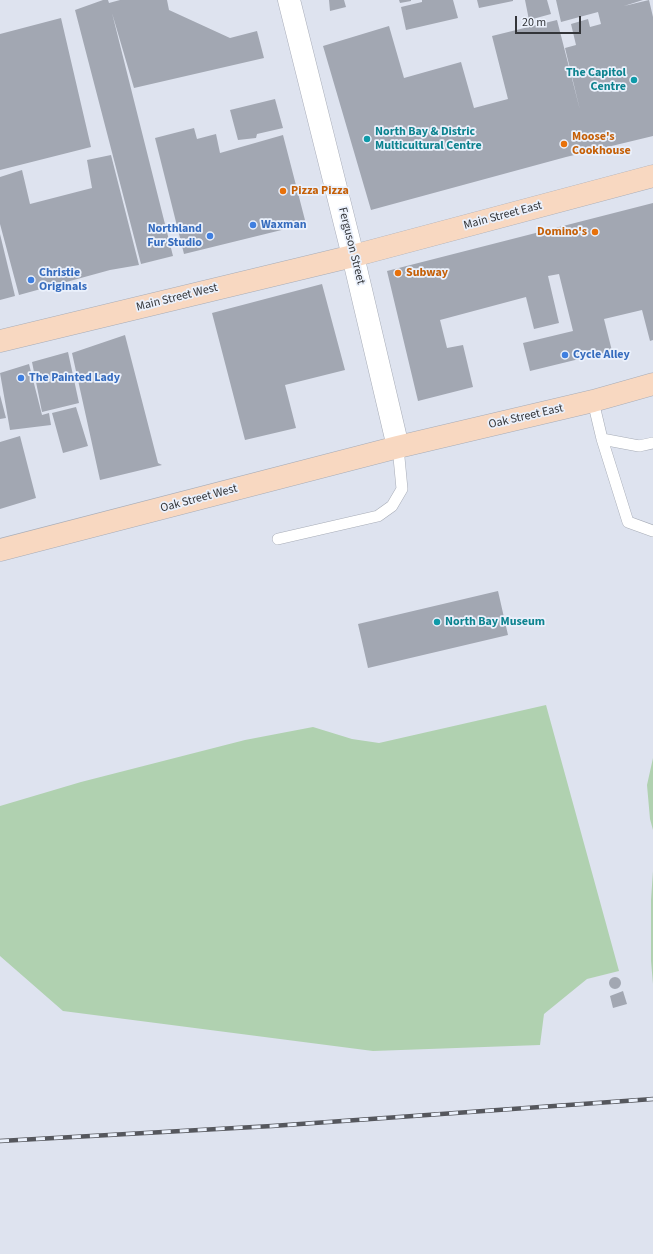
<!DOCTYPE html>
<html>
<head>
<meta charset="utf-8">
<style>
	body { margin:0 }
	#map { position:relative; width:653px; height:1254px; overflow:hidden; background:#dee3ef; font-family:"Source Sans 3",sans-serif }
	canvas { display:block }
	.scale { position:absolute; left:515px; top:16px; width:66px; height:18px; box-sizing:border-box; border:2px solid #333539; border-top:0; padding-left:5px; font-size:12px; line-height:14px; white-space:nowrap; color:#333539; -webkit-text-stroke:3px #ebf1fc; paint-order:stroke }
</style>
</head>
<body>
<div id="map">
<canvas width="653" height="1254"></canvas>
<div class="scale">20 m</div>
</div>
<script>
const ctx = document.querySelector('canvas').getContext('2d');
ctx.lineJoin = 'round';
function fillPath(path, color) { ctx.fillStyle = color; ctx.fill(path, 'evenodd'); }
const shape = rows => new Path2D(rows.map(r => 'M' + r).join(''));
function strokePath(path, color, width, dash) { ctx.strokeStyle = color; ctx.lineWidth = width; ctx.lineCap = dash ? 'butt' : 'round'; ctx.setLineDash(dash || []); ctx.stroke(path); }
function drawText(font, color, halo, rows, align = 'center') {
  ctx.font = font + ' "Source Sans 3",sans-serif'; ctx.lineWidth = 3.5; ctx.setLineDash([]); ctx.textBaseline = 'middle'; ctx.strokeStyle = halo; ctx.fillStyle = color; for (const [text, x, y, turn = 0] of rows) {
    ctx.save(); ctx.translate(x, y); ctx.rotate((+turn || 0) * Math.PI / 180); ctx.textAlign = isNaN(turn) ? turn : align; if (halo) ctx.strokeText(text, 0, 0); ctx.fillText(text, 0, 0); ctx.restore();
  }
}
fillPath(shape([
	[546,705,619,971,587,979,544,1014,540,1045,373,1051,63,1011,0,956,0,806,81,782,245,740,313,727,352,739,379,743],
	[653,758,653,830,650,819,647,785],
	[653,871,653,984,651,961,651,900]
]), '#b0d1b0');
fillPath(shape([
	[103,0,108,0,109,3,120,0,167,0,169,10,230,38,257,31,264,58,134,88,112,13,173,256,141,264,75,10],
	[329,0,344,0,346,7,330,11],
	[399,0,411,0,411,1,400,3],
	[422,0,453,0,458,18,406,30,401,7,422,2],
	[477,0,513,0,513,1,479,8],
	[525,0,547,0,551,14,529,20],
	[556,0,643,0,624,6,649,0,653,17,653,136,566,157,371,210,323,46,389,26,404,78,461,62,474,108,508,99,492,36,557,20,580,110,565,48,576,45,571,24,588,19,590,27,601,24,598,12,561,22],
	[61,18,91,147,0,170,0,34],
	[275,99,283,128,257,134,256,138,238,140,230,110],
	[194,128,197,139,216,134,220,153,283,135,306,224,184,254,155,138],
	[111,155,139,265,110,270,19,295,0,224,0,177,22,170,30,204,92,188,87,160],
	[653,203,653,340,650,341,642,310,604,319,612,351,530,371,523,343,573,331,559,274,548,276,559,323,534,329,526,297,440,320,447,348,463,345,473,387,418,401,387,271],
	[0,234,15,296,0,300],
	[322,284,345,370,285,385,296,428,245,440,212,313],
	[125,335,158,463,162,465,100,480,72,353],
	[68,352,79,403,42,412,32,362],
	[29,364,42,415,49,413,51,425,10,430,0,373],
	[0,395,6,418,0,419],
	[76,407,88,446,63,453,52,413],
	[20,436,36,498,0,509,0,442],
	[498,591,508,635,368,668,358,624],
	'609 983a6 6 0 1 1 12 0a6 6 0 1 1-12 0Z',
	[623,991,627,1004,613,1008,610,996]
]), '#a2a7b2');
const lane = shape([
	[593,401,602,439,628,522,653,531],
	[602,439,639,446,653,443],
	[278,539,378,516,392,506,402,489,398,447]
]);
const street = shape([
	[289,0,353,256,398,447]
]);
const secondary = shape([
	[0,341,353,256,653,176],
	[0,550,398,447,593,401,653,384]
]);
strokePath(lane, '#a7acb7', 12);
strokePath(street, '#a7acb7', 23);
strokePath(secondary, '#a7acb7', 23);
strokePath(lane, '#fff', 11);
strokePath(street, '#fff', 22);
strokePath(secondary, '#f8d8c1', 22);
const rail = shape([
	[0,1141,272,1126,653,1099]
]);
strokePath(rail, '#55575d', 4.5);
strokePath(rail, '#ebf1fc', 3, [9]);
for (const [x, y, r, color] of [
	[634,80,4,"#0f9aa8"],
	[367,139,4,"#0f9aa8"],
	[564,144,4,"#e8710a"],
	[283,191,4,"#e8710a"],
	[253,225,4,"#3f7fe0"],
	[595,232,4,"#e8710a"],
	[210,236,4,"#3f7fe0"],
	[398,273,4,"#e8710a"],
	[31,280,4,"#3f7fe0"],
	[565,355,4,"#3f7fe0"],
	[21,378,4,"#3f7fe0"],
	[437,622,4,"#0f9aa8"]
]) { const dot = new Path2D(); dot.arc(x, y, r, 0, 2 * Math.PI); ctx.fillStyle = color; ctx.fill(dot); strokePath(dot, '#ebf1fc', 1.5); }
drawText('bold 12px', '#0d838f', '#ebf1fc', [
	["The Capitol",626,73,"right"],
	["Centre",626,87,"right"],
	["North Bay & Distric",375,132],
	["Multicultural Centre",375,146],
	["North Bay Museum",445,622]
], 'left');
drawText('bold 12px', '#c56008', '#ebf1fc', [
	["Moose's",572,137],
	["Cookhouse",572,151],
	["Pizza Pizza",291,191],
	["Domino's",587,232,"right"],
	["Subway",406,273]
], 'left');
drawText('12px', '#333539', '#ebf1fc', [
	["Main Street East",503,216,-15],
	["Ferguson Street",351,246,76],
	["Main Street West",177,298,-14],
	["Oak Street East",526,417,-13],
	["Oak Street West",199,499,-15]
]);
drawText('bold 12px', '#366cbe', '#ebf1fc', [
	["Waxman",261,225],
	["Northland",202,229,"right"],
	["Fur Studio",202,243,"right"],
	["Christie",39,273],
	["Originals",39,287],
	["Cycle Alley",573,355],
	["The Painted Lady",29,378]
], 'left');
</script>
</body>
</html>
